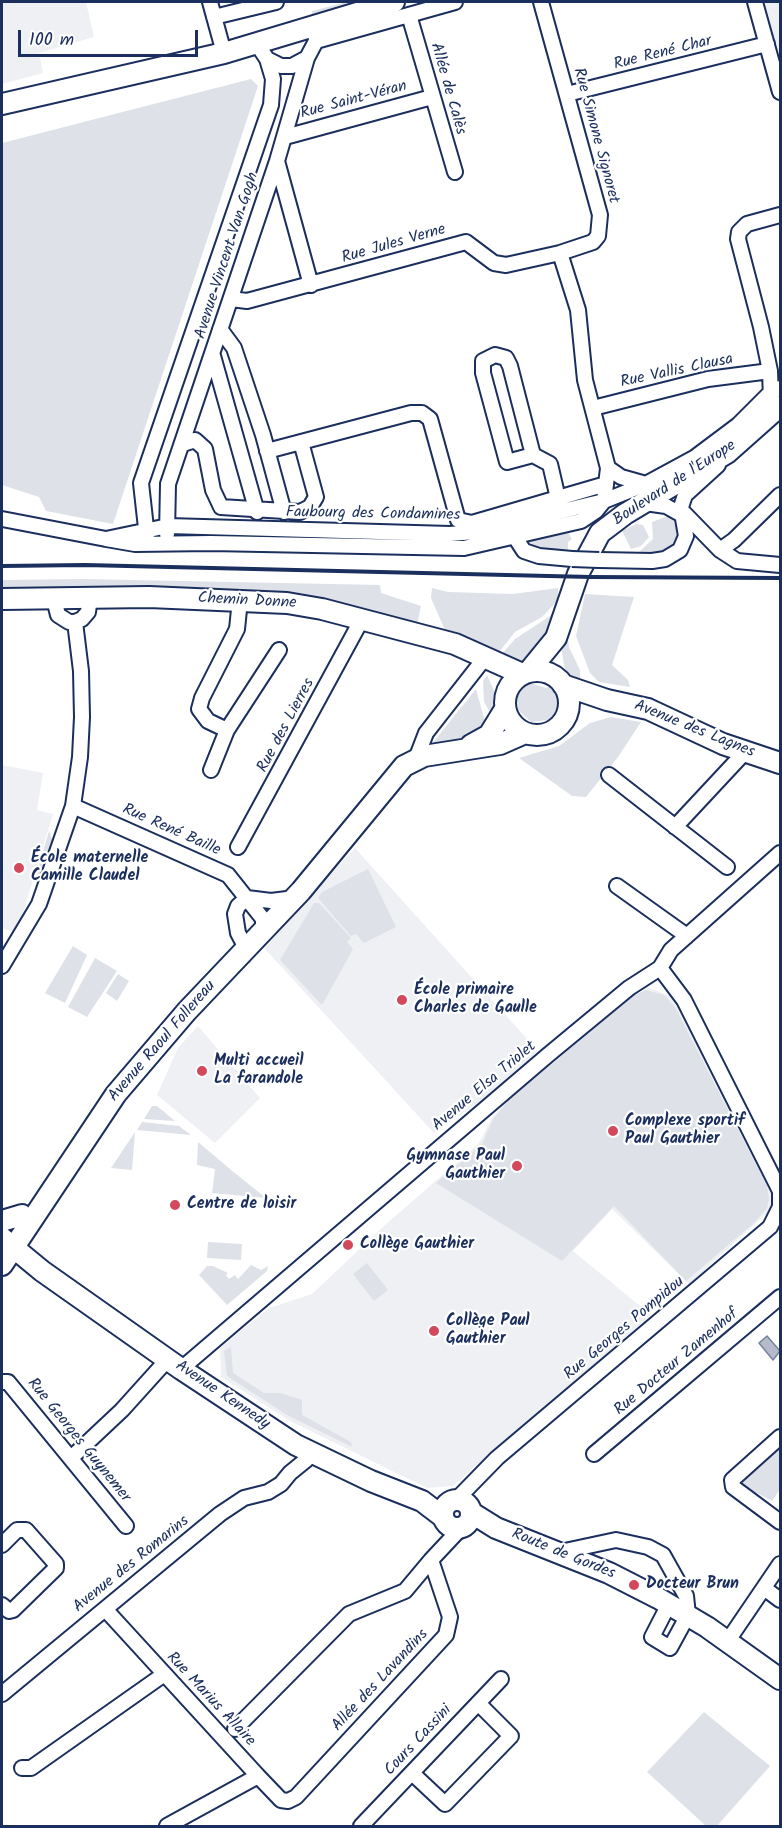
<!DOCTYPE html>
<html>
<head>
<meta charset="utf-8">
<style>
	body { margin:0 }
	#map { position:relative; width:782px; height:1828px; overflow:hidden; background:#fff; font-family:Kalam,sans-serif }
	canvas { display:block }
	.frame { position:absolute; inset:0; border:3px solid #1b2f5e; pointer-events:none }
	.scale { position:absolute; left:18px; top:30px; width:180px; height:27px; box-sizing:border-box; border:3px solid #1b2f5e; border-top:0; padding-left:8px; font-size:18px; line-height:21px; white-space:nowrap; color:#1b2f5e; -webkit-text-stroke:4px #fff; paint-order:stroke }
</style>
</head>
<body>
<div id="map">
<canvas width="782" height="1828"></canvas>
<div class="frame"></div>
<div class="scale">100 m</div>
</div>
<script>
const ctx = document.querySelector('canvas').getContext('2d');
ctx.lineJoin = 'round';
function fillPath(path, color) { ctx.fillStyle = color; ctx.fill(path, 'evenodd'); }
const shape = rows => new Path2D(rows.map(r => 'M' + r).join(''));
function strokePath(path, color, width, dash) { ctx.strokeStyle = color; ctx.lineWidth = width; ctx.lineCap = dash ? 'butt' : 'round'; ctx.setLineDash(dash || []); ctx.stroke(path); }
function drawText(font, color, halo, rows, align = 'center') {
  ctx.font = font + ' Kalam,sans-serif'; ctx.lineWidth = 4.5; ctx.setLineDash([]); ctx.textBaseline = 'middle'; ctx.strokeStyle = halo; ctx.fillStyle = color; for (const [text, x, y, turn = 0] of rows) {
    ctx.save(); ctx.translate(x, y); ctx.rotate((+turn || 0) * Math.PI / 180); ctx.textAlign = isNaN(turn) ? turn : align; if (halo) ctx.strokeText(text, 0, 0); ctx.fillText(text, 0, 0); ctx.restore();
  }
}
fillPath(shape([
	[2,2,86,2,94,37,39,53,43,73,2,84],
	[765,2,780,2,780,65],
	[2,765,43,773,37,810,53,814,17,933,2,928],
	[355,848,538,1051,488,1096,434,1133,265,949,283,924],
	[647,987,670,996,679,1007,770,1185,772,1202,768,1212,689,1284,612,1209,573,1251,651,1315,453,1486,427,1488,290,1421,221,1377,220,1348,269,1308,312,1294,384,1226,479,1143,492,1118,507,1101],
	[198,1026,260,1098,215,1143,157,1095,178,1048]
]), '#eff0f4');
fillPath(shape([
	[347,2,373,2,314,16,312,14,312,11],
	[251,79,258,86,113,524,46,511,39,497,2,485,2,143],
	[671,515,675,519,679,533,672,547,658,555,639,552,653,539,652,522],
	[636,524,643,525,649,537,641,546,631,549,622,531],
	[566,529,572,539,568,542,568,552,543,550,530,543,533,537],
	[83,579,380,585,381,593,421,606,417,625,298,595,2,588,2,580],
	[432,588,448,592,513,594,558,588,558,600,542,617,515,632,496,656,470,639,445,630,431,598],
	[585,594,634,597,612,665,628,680,630,687,599,682,590,673,576,636],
	[559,606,547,641,528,661,520,664,501,655,515,639,550,616],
	[567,632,569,647,580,670,580,684,568,676,565,670,561,647],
	[487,675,496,695,493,717,484,702,483,681],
	[530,683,546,688,550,686,556,692,558,707,549,720,531,722,518,710,517,696,521,689],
	[476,689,487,729,462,741,431,745],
	[611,717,641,722,618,757,586,797,572,796,519,758,559,746,590,723],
	[49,831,53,842,41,876,36,875],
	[368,869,396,927,364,943,356,934,351,936,318,898,322,892],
	[314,903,319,903,351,938,347,942,353,949,322,1005,280,960],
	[73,946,87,955,65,1003,45,993],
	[95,958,117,971,87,1017,68,1007],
	[118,974,129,981,117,1001,106,993],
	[646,990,664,995,675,1007,767,1186,769,1199,767,1208,754,1223,686,1281,614,1206,562,1261,436,1183,482,1144,493,1119,509,1100,634,995],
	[152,1106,157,1106,175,1121,144,1119],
	[142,1122,179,1126,191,1135,137,1130],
	[135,1132,132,1170,111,1168],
	[198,1142,236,1174,266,1198,212,1193,215,1169,197,1165],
	[208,1242,242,1244,241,1260,207,1258],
	[367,1263,388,1290,374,1301,353,1274],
	[251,1265,261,1270,268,1266,267,1271,227,1305,199,1275,207,1266,213,1266,228,1273,226,1275,229,1279,235,1275,238,1279],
	[231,1347,233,1373,264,1393,280,1393,302,1400,302,1415,351,1442,352,1447,287,1415,227,1376,224,1351],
	[780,1445,780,1489,772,1501,757,1493,744,1493,740,1487,742,1480],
	[704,1712,770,1766,717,1826,706,1826,647,1772]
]), '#dee1e7');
const water = shape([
	[767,1336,780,1351,773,1360,759,1343,767,1336]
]);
fillPath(water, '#b5bbca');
strokePath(water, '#77839f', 1.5);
const street = shape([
	[210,2,224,53],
	[755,2,780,92],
	[409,15,455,172],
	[214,17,276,2],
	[316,41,455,2],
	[267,59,281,66,292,66,307,58],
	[567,94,767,44],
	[285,137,432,97],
	[277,161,311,285],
	[231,299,247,301,466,242,494,263,506,265,560,253],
	[220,329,234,348,263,435,284,512],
	[213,356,257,512],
	[771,399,770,371,761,327,738,239,739,232,747,224,780,215],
	[593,408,708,379,770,371],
	[183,444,195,440,205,449,213,490,221,507,300,512,310,507,316,497,301,442],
	[267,451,411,413,422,413,430,419,458,520,472,523,606,484],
	[533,455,507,462,483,373,483,361,495,355,506,358,510,366,533,455,550,464,560,507],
	[608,468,621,477,646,484],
	[645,503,666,506,682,515],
	[684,513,720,550,737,561,780,565],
	[2,519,106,539,168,526,450,534,475,532,604,501,646,484,694,458,738,425,771,392,780,388],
	[511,531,524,551,539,556,572,559],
	[167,534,168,484,277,161,307,58,316,41,315,27],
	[147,537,141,483,271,105,273,79,267,59,257,44],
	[106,539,135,544,211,543,464,548,581,521,596,511,604,501,608,468,585,380,578,310,560,253,593,242,598,236,600,215,541,2],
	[720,550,734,540,780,495],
	[599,560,652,561,665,559,680,550,686,536,681,507,685,495,718,465],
	[54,599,58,615,69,622,75,622,82,619,88,612,90,598],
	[240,600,237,629,202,698,199,709,208,721,227,730,279,650],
	[416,759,426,733,484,659],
	[211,770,227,730],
	[609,775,727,867],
	[73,806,228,875,263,919,263,933],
	[675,827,744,753],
	[238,847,362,619],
	[617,886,687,936],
	[247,950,238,933,235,914,238,906,247,898,271,901,287,899],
	[2,966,39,904,73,806,80,757,82,717,81,671,75,622],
	[660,968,684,1000,780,1191],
	[181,1369,548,1055,629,988,660,968,671,950,780,853],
	[2,1382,8,1382,126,1526],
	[780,1437,732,1480,733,1487,780,1522],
	[594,1454,780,1297],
	[72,1457,122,1410,168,1359],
	[457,1499,497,1458,770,1227,780,1207,780,1192],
	[2,1545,17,1530,26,1530,56,1564,56,1568,13,1610,9,1611,2,1605],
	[560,1552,616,1540,648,1547,663,1555,686,1596,688,1615,670,1648,652,1637,669,1604],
	[764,1588,780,1600],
	[105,1609,258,1776,281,1800,288,1801,296,1797,446,1635,450,1617,431,1560,461,1528],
	[727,1642,780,1564],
	[2,1694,220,1514,244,1498,268,1492,281,1484,290,1473,306,1460,310,1452],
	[235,1729,349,1614,405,1591,431,1560],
	[22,1768,31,1768,163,1675],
	[412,1773,445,1804,511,1736,478,1703],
	[167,1826,258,1776],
	[361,1826,501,1679]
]);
const secondary = shape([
	[2,104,224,53,394,2],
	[2,599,149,597,287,603,322,609,455,644,522,674],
	'505 703a32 32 0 1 1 64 0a32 32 0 1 1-64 0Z',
	[529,671,556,638,578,574,600,533,625,514,727,453,780,406],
	[563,685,607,700,648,709,723,744,780,763],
	[471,745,489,735,505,709],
	[2,1221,22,1215],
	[2,1238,42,1271,181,1369,296,1445,371,1481,422,1501,443,1517],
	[2,1265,116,1094,187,1011,301,891,404,766,424,756,500,744,525,733],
	'443 1514a14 14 0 1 1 28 0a14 14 0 1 1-28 0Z',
	[472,1513,496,1528,609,1573,658,1598,707,1627,780,1679]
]);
strokePath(street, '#1b2f5e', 18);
strokePath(secondary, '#1b2f5e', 24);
strokePath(street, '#fff', 14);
strokePath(secondary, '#fff', 20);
strokePath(shape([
	[2,566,85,565,591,577,780,578]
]), '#1b2f5e', 4);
const streetBridge = shape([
	[572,559,599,560]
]);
strokePath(streetBridge, '#1b2f5e', 18, []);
strokePath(streetBridge, '#fff', 14);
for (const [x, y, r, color] of [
	[19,868,6,"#d1495b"],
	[402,1000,6,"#d1495b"],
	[202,1071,6,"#d1495b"],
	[613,1131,6,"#d1495b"],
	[517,1166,6,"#d1495b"],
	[175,1205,6,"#d1495b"],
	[348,1245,6,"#d1495b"],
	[434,1331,6,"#d1495b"],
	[634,1585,6,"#d1495b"]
]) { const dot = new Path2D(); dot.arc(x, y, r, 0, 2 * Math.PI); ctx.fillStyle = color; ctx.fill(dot); strokePath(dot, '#fff', 2); }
drawText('16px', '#1b2f5e', '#fff', [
	["Rue René Char",663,54,-14],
	["Allée de Calès",447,89,74],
	["Rue Saint-Véran",354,101,-15],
	["Rue Simone Signoret",595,136,75],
	["Rue Jules Verne",394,245,-16],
	["Avenue Vincent Van Gogh",228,256,-72],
	["Rue Vallis Clausa",677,372,-12],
	["Boulevard de l'Europe",675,484,-33],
	["Faubourg des Condamines",373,515,1],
	["Chemin Donne",247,602,3],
	["Rue des Lierres",287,726,-62],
	["Avenue des Lagnes",694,730,22],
	["Rue René Baille",171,831,24],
	["Avenue Raoul Follereau",163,1042,-49],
	["Avenue Elsa Triolet",485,1087,-40],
	["Rue Georges Pompidou",625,1329,-40],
	["Rue Docteur Zamenhof",677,1363,-40],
	["Avenue Kennedy",222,1396,34],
	["Rue Georges Guynemer",78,1441,51],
	["Route de Gordes",563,1555,22],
	["Avenue des Romarins",132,1565,-39],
	["Allée des Lavandins",381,1681,-47],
	["Rue Marius Allaire",210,1700,47],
	["Cours Cassini",419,1741,-47]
]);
drawText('bold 16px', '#1b2f5e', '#fff', [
	["École maternelle",31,859],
	["Camille Claudel",31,877],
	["École primaire",414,991],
	["Charles de Gaulle",414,1009],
	["Multi accueil",214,1062],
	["La farandole",214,1080],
	["Complexe sportif",625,1122],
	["Paul Gauthier",625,1140],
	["Gymnase Paul",505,1157,"right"],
	["Gauthier",505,1175,"right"],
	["Centre de loisir",187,1205],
	["Collège Gauthier",360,1245],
	["Collège Paul",446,1322],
	["Gauthier",446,1340],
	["Docteur Brun",646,1585]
], 'left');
</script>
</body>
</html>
